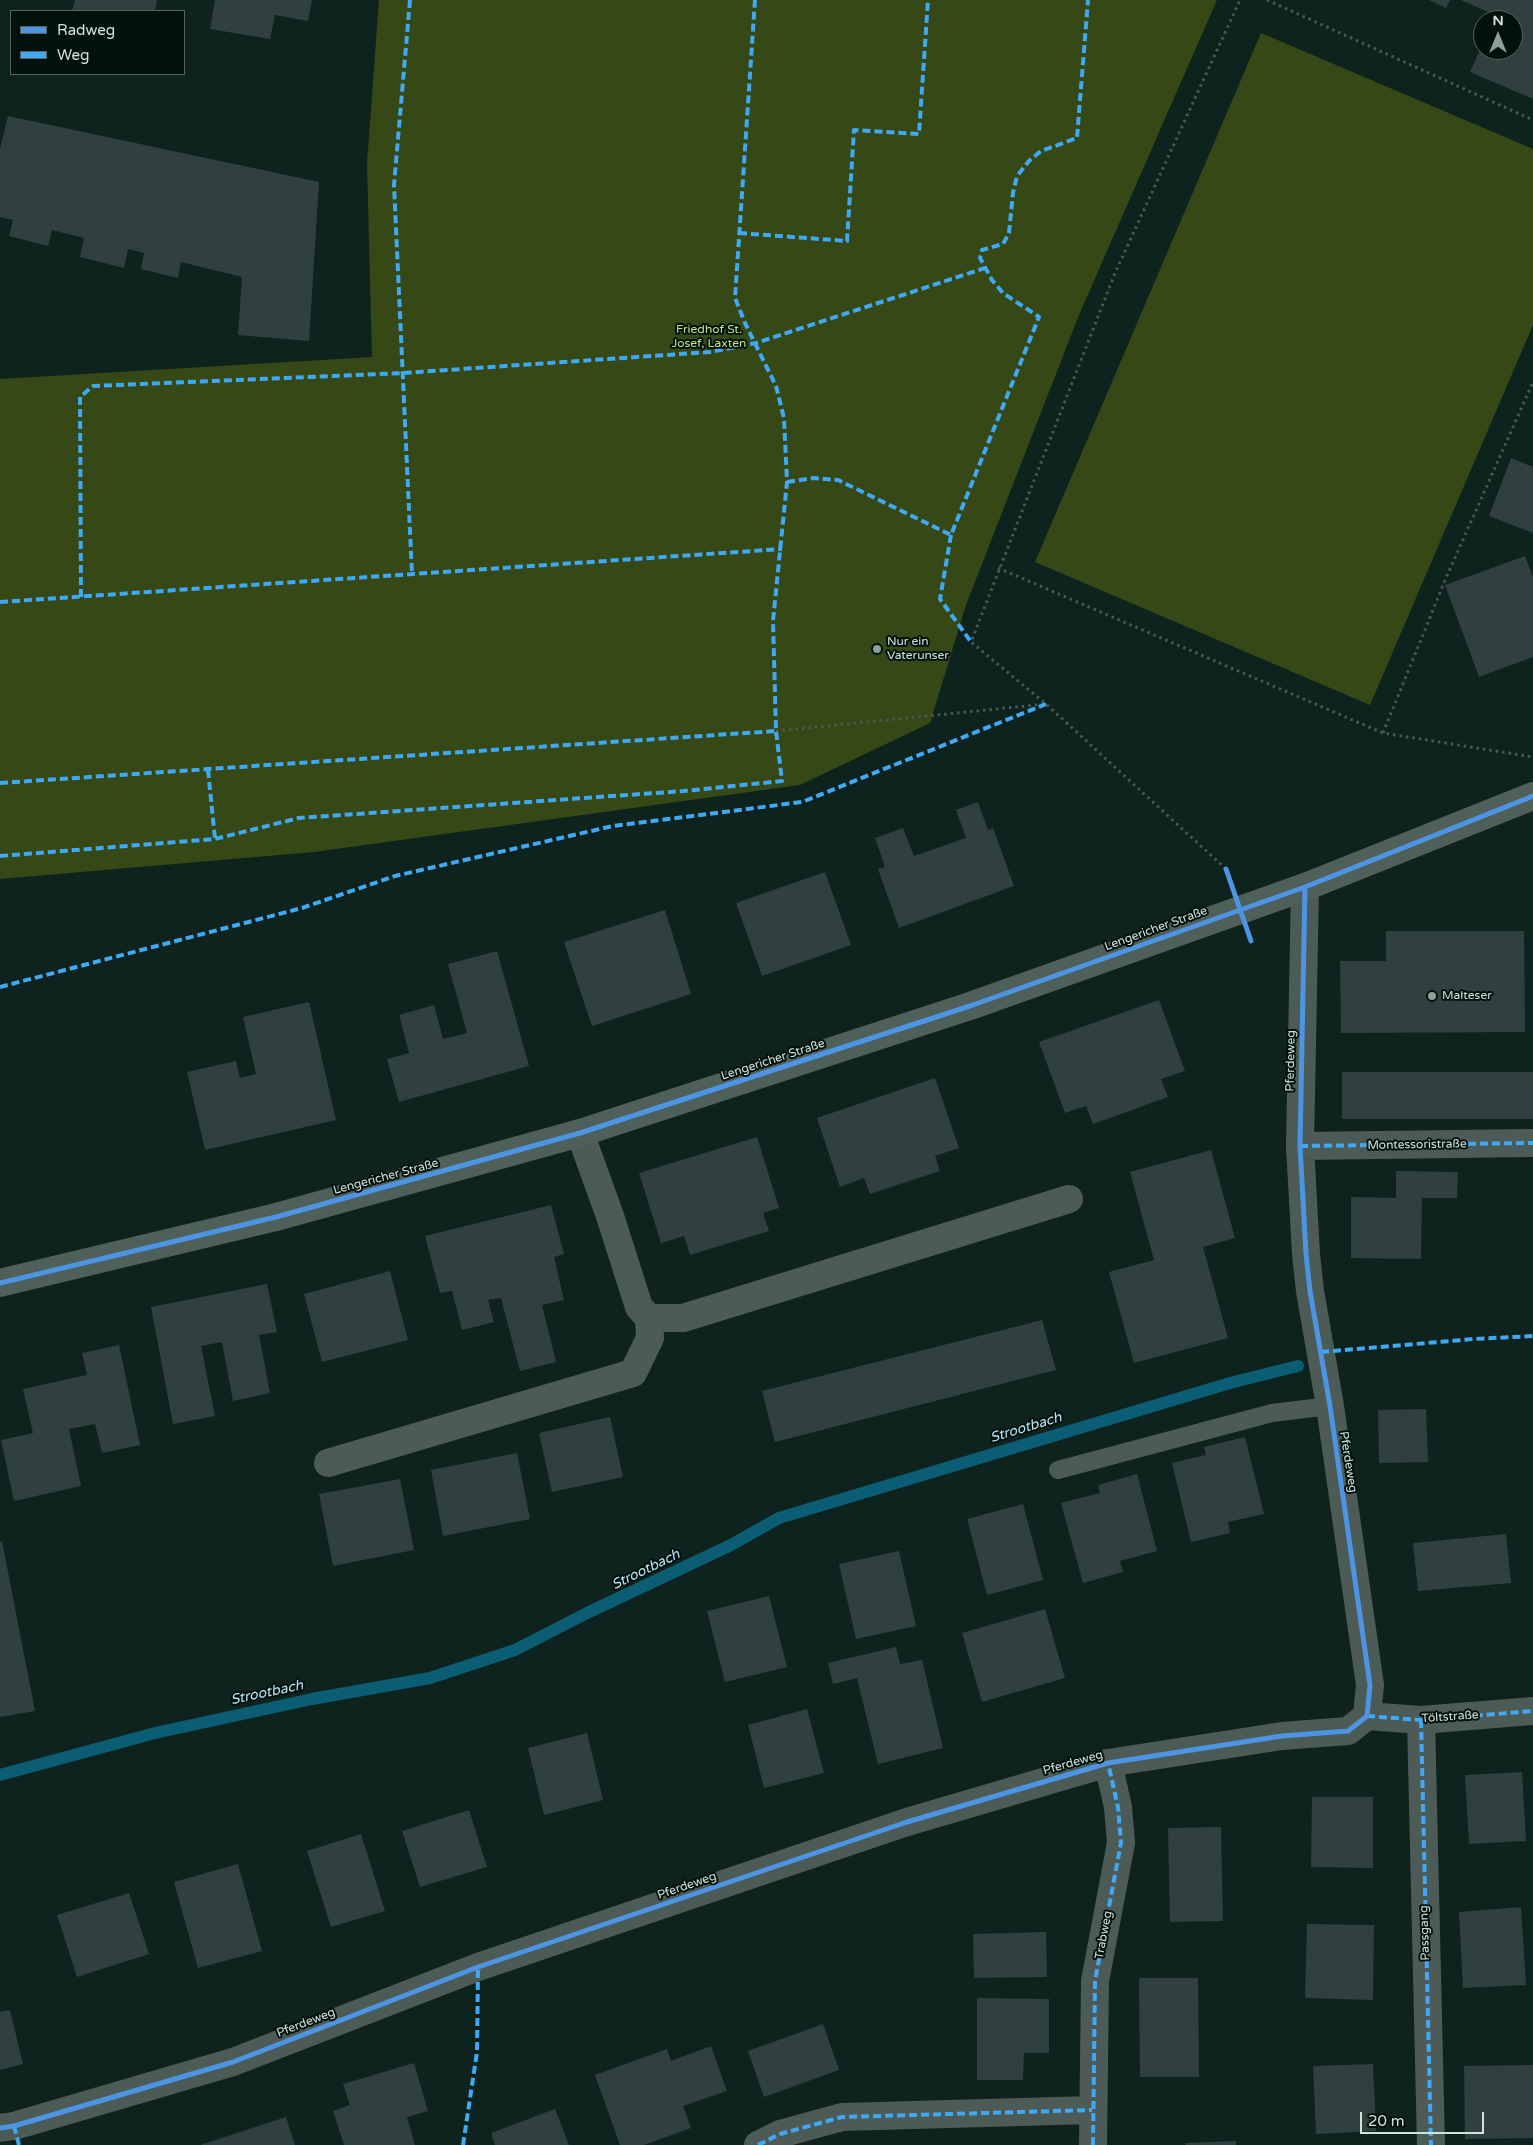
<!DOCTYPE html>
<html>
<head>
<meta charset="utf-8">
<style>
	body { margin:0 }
	#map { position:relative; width:1533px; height:2145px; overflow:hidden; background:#0e231e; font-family:"Varela Round",sans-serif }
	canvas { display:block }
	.legend { position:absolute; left:10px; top:10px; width:175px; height:65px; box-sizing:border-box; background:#03110d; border:1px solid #556560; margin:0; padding:6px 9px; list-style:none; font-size:15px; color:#cfe3dd }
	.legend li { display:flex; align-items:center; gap:10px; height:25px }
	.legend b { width:25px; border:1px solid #556560 }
	.north { position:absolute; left:1473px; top:10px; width:50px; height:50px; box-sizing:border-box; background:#03110d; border:1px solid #556560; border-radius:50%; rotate:0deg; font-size:14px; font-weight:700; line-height:20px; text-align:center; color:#cfe3dd }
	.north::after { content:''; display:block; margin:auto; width:18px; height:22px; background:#8ba09a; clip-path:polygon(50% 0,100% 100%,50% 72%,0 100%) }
	.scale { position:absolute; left:1360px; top:2112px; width:124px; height:22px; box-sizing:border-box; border:2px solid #cfe3dd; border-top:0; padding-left:6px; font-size:15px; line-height:18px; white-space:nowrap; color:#cfe3dd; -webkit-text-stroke:4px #03110d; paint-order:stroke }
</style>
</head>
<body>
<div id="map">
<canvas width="1533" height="2145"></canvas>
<ul class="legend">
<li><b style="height:6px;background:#4d94e3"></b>Radweg</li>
<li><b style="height:6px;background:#3fa9f5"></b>Weg</li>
</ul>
<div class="north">N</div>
<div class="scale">20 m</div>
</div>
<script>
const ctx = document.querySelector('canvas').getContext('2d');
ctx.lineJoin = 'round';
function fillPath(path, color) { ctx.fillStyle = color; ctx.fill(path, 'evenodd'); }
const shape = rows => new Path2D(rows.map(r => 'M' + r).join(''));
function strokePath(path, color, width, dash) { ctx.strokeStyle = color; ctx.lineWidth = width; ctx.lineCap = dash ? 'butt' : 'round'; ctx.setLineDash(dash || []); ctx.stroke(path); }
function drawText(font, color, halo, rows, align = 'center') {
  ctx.font = font + ' "Varela Round",sans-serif'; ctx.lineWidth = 4; ctx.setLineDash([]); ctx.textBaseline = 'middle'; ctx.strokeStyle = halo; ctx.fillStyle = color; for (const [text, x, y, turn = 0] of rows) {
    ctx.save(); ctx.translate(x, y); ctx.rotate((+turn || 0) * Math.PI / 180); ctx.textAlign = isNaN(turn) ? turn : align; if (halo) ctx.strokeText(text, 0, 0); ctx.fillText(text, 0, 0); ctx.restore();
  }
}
fillPath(shape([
	[379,0,1217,0,1079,315,966,605,930,723,800,785,314,852,0,879,0,379,372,357,367,163],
	[1261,33,1533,149,1533,325,1370,705,1035,562]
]), '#354816');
strokePath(shape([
	[0,1775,155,1733,312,1699,430,1678,515,1650,587,1613,729,1546,779,1518,1230,1383,1298,1366]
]), '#0a5d73', 12);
fillPath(shape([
	[75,0,157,0,155,11,72,11],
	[215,0,312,0,308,21,275,15,270,39,210,29],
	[1429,0,1450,0,1446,8],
	[1461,0,1533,0,1533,99,1470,72,1483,43,1483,50,1513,50,1513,20,1493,20,1495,15],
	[8,116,319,182,309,341,238,335,242,277,181,262,178,278,141,269,144,253,128,249,124,268,80,257,84,238,52,230,48,246,9,236,13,220,0,217,0,149],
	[1511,458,1533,467,1533,533,1489,516],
	[1525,556,1533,577,1533,657,1479,677,1445,585],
	[978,802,988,830,993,828,1014,886,899,928,878,869,885,867,875,838,903,828,914,856,966,838,956,810],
	[825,872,851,945,762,976,736,903],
	[665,910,691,994,592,1026,564,942],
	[1386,931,1524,931,1525,1032,1341,1033,1340,961,1386,961],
	[497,951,529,1066,399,1102,387,1059,409,1053,399,1015,434,1005,443,1039,467,1033,448,964],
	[1159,1000,1185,1071,1161,1079,1168,1097,1093,1124,1086,1106,1065,1113,1039,1042],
	[309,1002,336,1120,205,1150,187,1072,236,1061,240,1078,256,1074,243,1017],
	[1342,1072,1533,1072,1533,1119,1342,1119],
	[935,1078,959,1148,935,1156,940,1171,870,1194,864,1178,840,1187,817,1118],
	[757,1137,779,1208,763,1213,769,1231,690,1255,684,1236,661,1243,639,1173],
	[1211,1150,1235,1238,1203,1247,1228,1338,1134,1363,1109,1272,1154,1260,1130,1172],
	[1396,1171,1458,1172,1457,1198,1422,1198,1421,1259,1351,1258,1351,1197,1396,1198],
	[551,1205,564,1254,554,1257,564,1300,542,1305,556,1362,520,1371,501,1298,488,1300,494,1322,462,1330,452,1291,440,1293,425,1236],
	[390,1271,408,1340,322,1362,304,1294],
	[267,1284,277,1332,259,1335,270,1393,233,1401,222,1342,201,1346,215,1416,173,1424,151,1307],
	[1042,1320,1056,1370,775,1442,762,1391],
	[119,1345,140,1445,102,1453,95,1424,69,1429,81,1486,14,1501,1,1440,33,1433,23,1389,87,1375,82,1353],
	[1426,1409,1428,1462,1379,1463,1378,1410],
	[610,1417,623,1477,552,1492,539,1433],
	[1245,1437,1264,1514,1228,1522,1230,1533,1191,1542,1172,1463,1206,1455,1204,1447],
	[517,1453,530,1519,443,1536,431,1470],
	[1137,1474,1157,1551,1120,1561,1123,1572,1083,1583,1061,1503,1100,1493,1098,1485],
	[400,1479,414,1550,333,1566,319,1494],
	[1023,1504,1043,1580,987,1595,967,1519],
	[1506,1534,1511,1583,1418,1591,1413,1543],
	[2,1541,35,1711,0,1717,0,1542],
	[899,1551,916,1626,856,1639,839,1564],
	[769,1596,787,1667,725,1682,707,1611],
	[1045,1609,1065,1678,982,1702,962,1633],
	[896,1647,900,1664,922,1660,943,1748,878,1764,857,1678,833,1684,828,1663],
	[807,1709,824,1773,764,1788,748,1725],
	[587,1733,603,1800,544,1815,528,1748],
	[1522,1772,1526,1841,1469,1844,1465,1775],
	[1312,1797,1373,1797,1373,1868,1311,1867],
	[469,1810,487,1867,420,1887,402,1831],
	[1221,1827,1223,1921,1170,1922,1168,1828],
	[361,1834,385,1911,331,1927,307,1851],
	[238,1864,262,1951,198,1968,174,1882],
	[129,1893,149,1954,77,1977,57,1915],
	[1521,1907,1526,1985,1463,1988,1459,1912],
	[1307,1924,1374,1925,1373,2000,1305,1998],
	[1046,1932,1047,1977,974,1978,973,1934],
	[1139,1978,1198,1978,1199,2077,1140,2077],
	[977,1998,1049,1999,1049,2053,1024,2053,1023,2080,977,2080],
	[10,2010,23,2064,0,2070,0,2012],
	[823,2024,839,2070,764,2097,748,2051],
	[711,2046,727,2091,683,2106,691,2128,644,2145,620,2145,595,2075,667,2049,671,2061],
	[414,2063,428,2111,407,2117,415,2145,344,2145,333,2111,350,2105,343,2084],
	[1373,2064,1376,2131,1316,2134,1313,2066],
	[1533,2065,1533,2138,1465,2139,1464,2066],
	[555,2109,569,2145,495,2145,491,2133],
	[286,2117,295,2145,200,2145],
	[1236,2141,1236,2145,1186,2145,1185,2143]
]), '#2f403e');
strokePath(shape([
	[1267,0,1533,120],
	[998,568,1383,733,1533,757],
	[776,731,1046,704],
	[1383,733,1446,578,1533,382],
	[1226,869,1046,704,971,642,1115,273,1240,0]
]), '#4a5854', 3, [2.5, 4]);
strokePath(shape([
	[1058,1470,1272,1413,1330,1406]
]), '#4d5b57', 18);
strokePath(shape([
	[580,1133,610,1216,639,1307,649,1318,683,1318,1069,1199],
	[1300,1146,1533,1143],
	[328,1463,633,1373,650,1338,649,1318],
	[1367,1716,1421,1720,1533,1711],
	[1421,1720,1431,2145],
	[0,2128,14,2126,233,2062,478,1967,907,1822,1108,1763,1282,1736,1348,1731,1367,1716,1370,1685,1330,1406,1310,1291,1306,1254,1300,1146,1305,887],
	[758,2145,780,2134,842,2117,1092,2110],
	[1093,2145,1095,1981,1121,1843,1118,1807,1108,1763]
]), '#4d5b57', 28);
strokePath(shape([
	[0,1283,276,1217,580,1133,970,1006,1305,887,1533,796]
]), '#4f5f59', 28);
strokePath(shape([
	[410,0,394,185,412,574],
	[739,233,847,241,854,130,919,134,928,0],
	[787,482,814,478,838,480,951,535,1039,317,1003,293,992,280,980,258,982,250,1003,244,1009,233,1013,193,1017,176,1029,161,1041,151,1077,138,1088,0],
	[951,535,940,599,971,642],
	[81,597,80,397,93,386,403,373,710,352,756,343,985,268],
	[0,602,782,549],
	[208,770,215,839],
	[0,783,776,731],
	[0,856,215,839,299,818,684,791,782,781,776,731,773,621,787,482,784,418,776,386,745,323,735,298,755,0],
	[0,987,302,908,395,876,613,826,802,802,1046,704],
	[1300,1146,1533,1143],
	[1321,1352,1474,1339,1533,1336],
	[1367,1716,1421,1720,1533,1711],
	[1421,1720,1431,2145],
	[14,2126,19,2145],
	[463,2145,477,2052,478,1967],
	[758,2145,780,2134,842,2117,1092,2110],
	[1093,2145,1095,1981,1121,1843,1118,1807,1108,1763]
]), '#3fa9f5', 4, [8, 4]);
strokePath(shape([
	[1226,869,1251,941],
	[0,1283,276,1217,580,1133,970,1006,1305,887,1533,796],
	[0,2128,14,2126,233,2062,478,1967,907,1822,1108,1763,1282,1736,1348,1731,1367,1716,1370,1685,1330,1406,1310,1291,1306,1254,1300,1146,1305,887]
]), '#4d94e3', 5);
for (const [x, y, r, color] of [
	[877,649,5,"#8ba09a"],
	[1432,996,5,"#8ba09a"]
]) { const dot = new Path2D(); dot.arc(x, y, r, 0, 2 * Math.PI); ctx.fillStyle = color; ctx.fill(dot); strokePath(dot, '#03110d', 2); }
drawText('12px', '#c1e681', '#03110d', [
	["Friedhof St.",709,330],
	["Josef, Laxten",709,344]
]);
drawText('12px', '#cfe3dd', '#03110d', [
	["Nur ein",887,642],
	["Vaterunser",887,656],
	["Malteser",1442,996]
], 'left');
drawText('12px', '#cfe3dd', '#03110d', [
	["Lengericher Straße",1156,929,-20],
	["Lengericher Straße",773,1060,-18],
	["Pferdeweg",1291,1061,-89],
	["Montessoristraße",1417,1145,-1],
	["Lengericher Straße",386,1177,-15],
	["Pferdeweg",1348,1462,81],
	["Töltstraße",1450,1717,-4],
	["Pferdeweg",1073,1763,-16],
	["Pferdeweg",687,1886,-19],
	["Passgang",1425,1933,-92],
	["Trabweg",1104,1935,-79],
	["Pferdeweg",306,2023,-21]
]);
drawText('italic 14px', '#b8e7f8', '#03110d', [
	["Strootbach",1026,1428,-17],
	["Strootbach",646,1570,-26],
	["Strootbach",267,1693,-12]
]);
</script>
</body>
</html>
